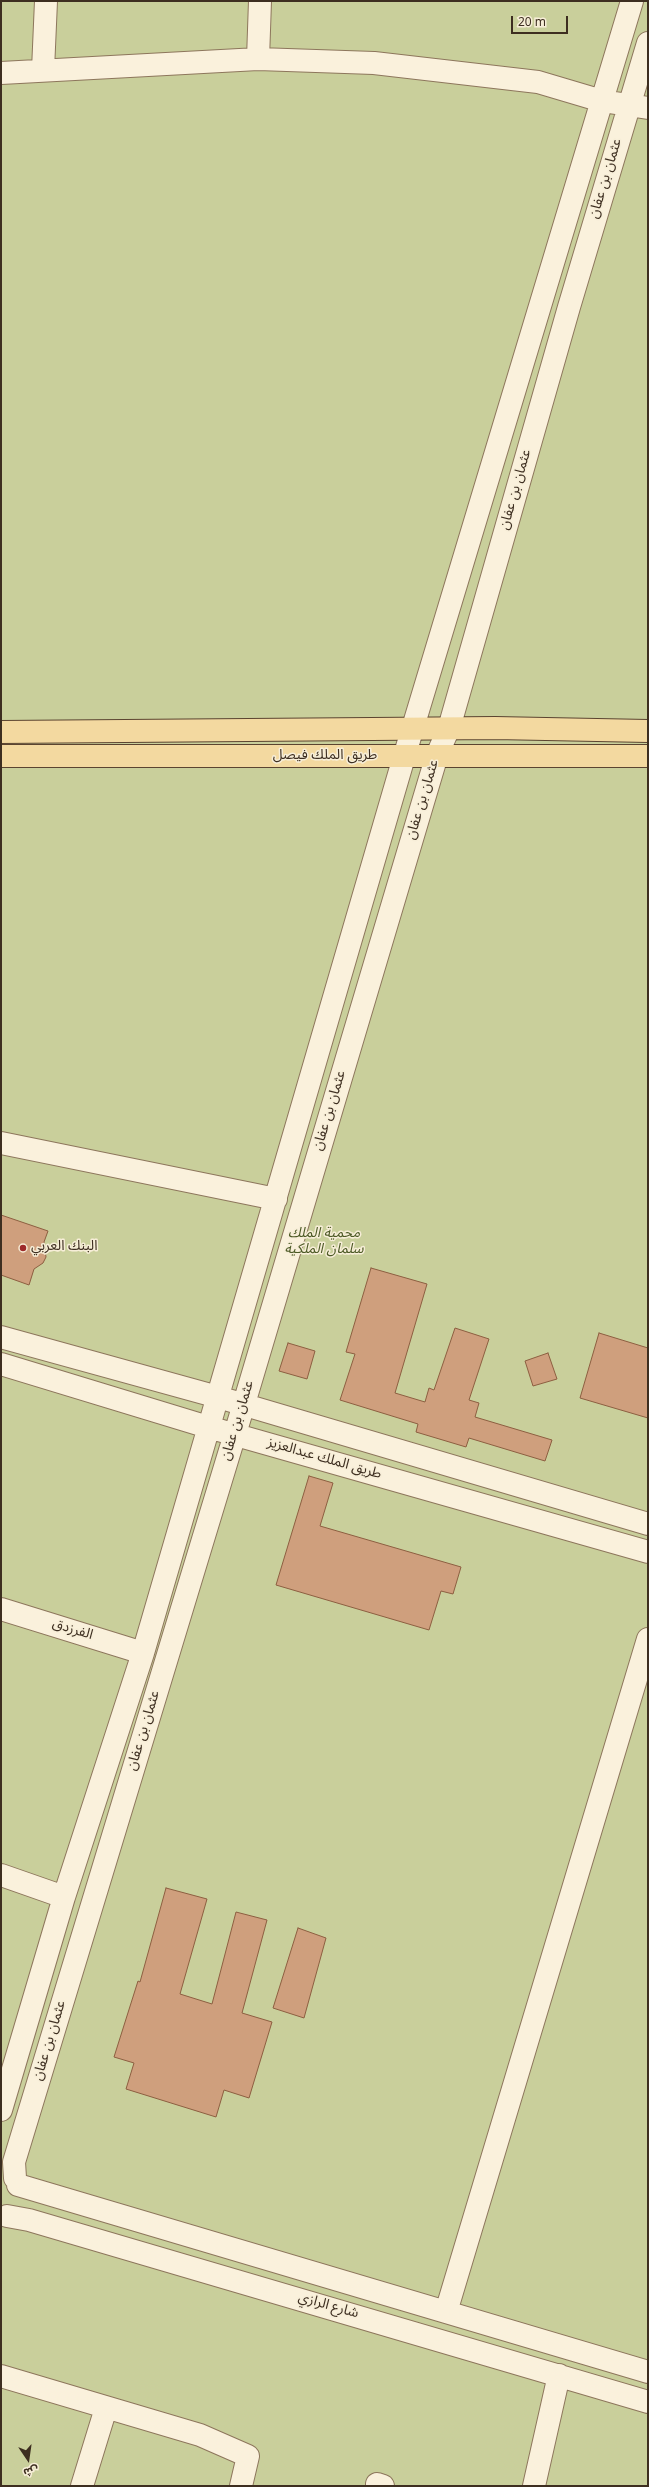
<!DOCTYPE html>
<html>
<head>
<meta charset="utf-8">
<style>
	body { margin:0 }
	#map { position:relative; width:649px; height:2487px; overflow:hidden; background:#f0e4c8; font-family:Georgia,"Noto Sans Arabic",serif }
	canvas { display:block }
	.frame { position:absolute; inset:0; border:2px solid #3d2e20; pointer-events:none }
	.north { position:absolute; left:8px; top:2439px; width:40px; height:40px; -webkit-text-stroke:3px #f7eed8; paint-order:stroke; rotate:167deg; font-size:11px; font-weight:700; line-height:16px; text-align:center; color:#3d2e20 }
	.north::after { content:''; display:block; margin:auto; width:14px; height:18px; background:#3d2e20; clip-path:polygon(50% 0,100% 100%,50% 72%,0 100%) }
	.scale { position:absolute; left:511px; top:16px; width:57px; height:18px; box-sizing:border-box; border:2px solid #3d2e20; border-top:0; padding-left:5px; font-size:12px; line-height:14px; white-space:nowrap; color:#3d2e20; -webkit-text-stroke:3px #f7eed8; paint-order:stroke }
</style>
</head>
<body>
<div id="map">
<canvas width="649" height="2487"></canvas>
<div class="frame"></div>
<div class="north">ش</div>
<div class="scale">20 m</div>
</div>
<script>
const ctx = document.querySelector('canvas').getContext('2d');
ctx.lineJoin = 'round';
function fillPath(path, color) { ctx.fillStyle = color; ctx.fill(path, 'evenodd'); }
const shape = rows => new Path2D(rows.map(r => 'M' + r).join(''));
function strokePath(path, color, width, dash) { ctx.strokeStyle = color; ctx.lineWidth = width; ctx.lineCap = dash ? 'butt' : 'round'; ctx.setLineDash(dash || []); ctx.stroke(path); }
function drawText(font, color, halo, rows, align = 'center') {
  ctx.font = font + ' Georgia,"Noto Sans Arabic",serif'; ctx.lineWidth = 3; ctx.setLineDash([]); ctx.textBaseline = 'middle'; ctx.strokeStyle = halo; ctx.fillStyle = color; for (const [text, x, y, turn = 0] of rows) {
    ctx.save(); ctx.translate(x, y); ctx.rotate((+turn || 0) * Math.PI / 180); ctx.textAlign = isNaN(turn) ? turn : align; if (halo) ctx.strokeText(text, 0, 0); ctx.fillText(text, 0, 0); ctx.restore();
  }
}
fillPath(shape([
	[1,1,648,1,648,2486,1,2486]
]), '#c9cf9b');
const building = shape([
	[1,1215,48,1231,44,1242,46,1257,43,1263,34,1269,29,1285,1,1275,1,1215],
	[371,1268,427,1284,395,1393,425,1402,429,1388,434,1390,455,1328,489,1339,469,1400,479,1403,475,1417,552,1440,545,1461,469,1438,466,1447,416,1432,418,1424,340,1400,355,1354,346,1352,371,1268],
	[599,1333,648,1348,648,1418,580,1398,599,1333],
	[288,1343,315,1351,307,1379,279,1371,288,1343],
	[548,1353,557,1379,533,1386,525,1361,548,1353],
	[309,1476,333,1483,320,1526,461,1567,453,1594,441,1591,429,1630,276,1585,309,1476],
	[166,1888,207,1899,180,1994,212,2004,236,1912,267,1920,242,2013,272,2022,249,2098,224,2090,216,2117,126,2089,134,2063,114,2057,138,1981,140,1982,166,1888],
	[298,1928,326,1938,304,2018,273,2008,298,1928]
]);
fillPath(building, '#cf9f7d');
strokePath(building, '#8d5f41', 1);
const minor = shape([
	[258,59,260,1],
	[43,70,46,1],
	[1,73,258,59,374,63,538,82,602,101,648,108],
	[1,1143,276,1199],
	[1,1337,218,1397,648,1524],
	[1,1364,208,1427,648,1552],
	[1,1609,143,1653],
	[1,1875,64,1897],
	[1,2110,64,1897,143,1653,404,757,632,1],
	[15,2178,14,2162,235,1434,437,755,449,728,569,307,648,43],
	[18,2185,648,2372],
	[7,2216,29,2220,648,2402],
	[446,2312,648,1639],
	[1,2376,200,2435,248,2456,241,2486],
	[377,2484,383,2486],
	[82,2486,106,2408],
	[534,2486,559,2375]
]);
const major = shape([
	[1,732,495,728,648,731],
	[1,756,648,756]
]);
strokePath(minor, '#8d765c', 24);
strokePath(major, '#5b4430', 24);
strokePath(minor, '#faf1dc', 22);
strokePath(major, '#f3d9a0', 22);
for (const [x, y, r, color] of [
	[23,1248,4,"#9e2a2b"]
]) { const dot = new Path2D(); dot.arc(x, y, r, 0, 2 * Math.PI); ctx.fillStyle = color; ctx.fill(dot); strokePath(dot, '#f7eed8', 1.5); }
drawText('14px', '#3d2e20', '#f7eed8', [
	["عثمان بن عفان",607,179,-73],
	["عثمان بن عفان",517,490,-74],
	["طريق الملك فيصل",325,757],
	["عثمان بن عفان",424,800,-73],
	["عثمان بن عفان",331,1111,-73],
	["عثمان بن عفان",239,1421,-73],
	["طريق الملك عبدالعزيز",324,1460,16],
	["الفرزدق",72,1631,17],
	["عثمان بن عفان",145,1731,-73],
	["عثمان بن عفان",51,2041,-73],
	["شارع الرازي",328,2307,16]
]);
drawText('italic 14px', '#4d5a26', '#f7eed8', [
	["محمية الملك",324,1235],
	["سلمان الملكية",324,1251]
]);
drawText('14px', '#3d2e20', '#f7eed8', [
	["البنك العربي",31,1248]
], 'left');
</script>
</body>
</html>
